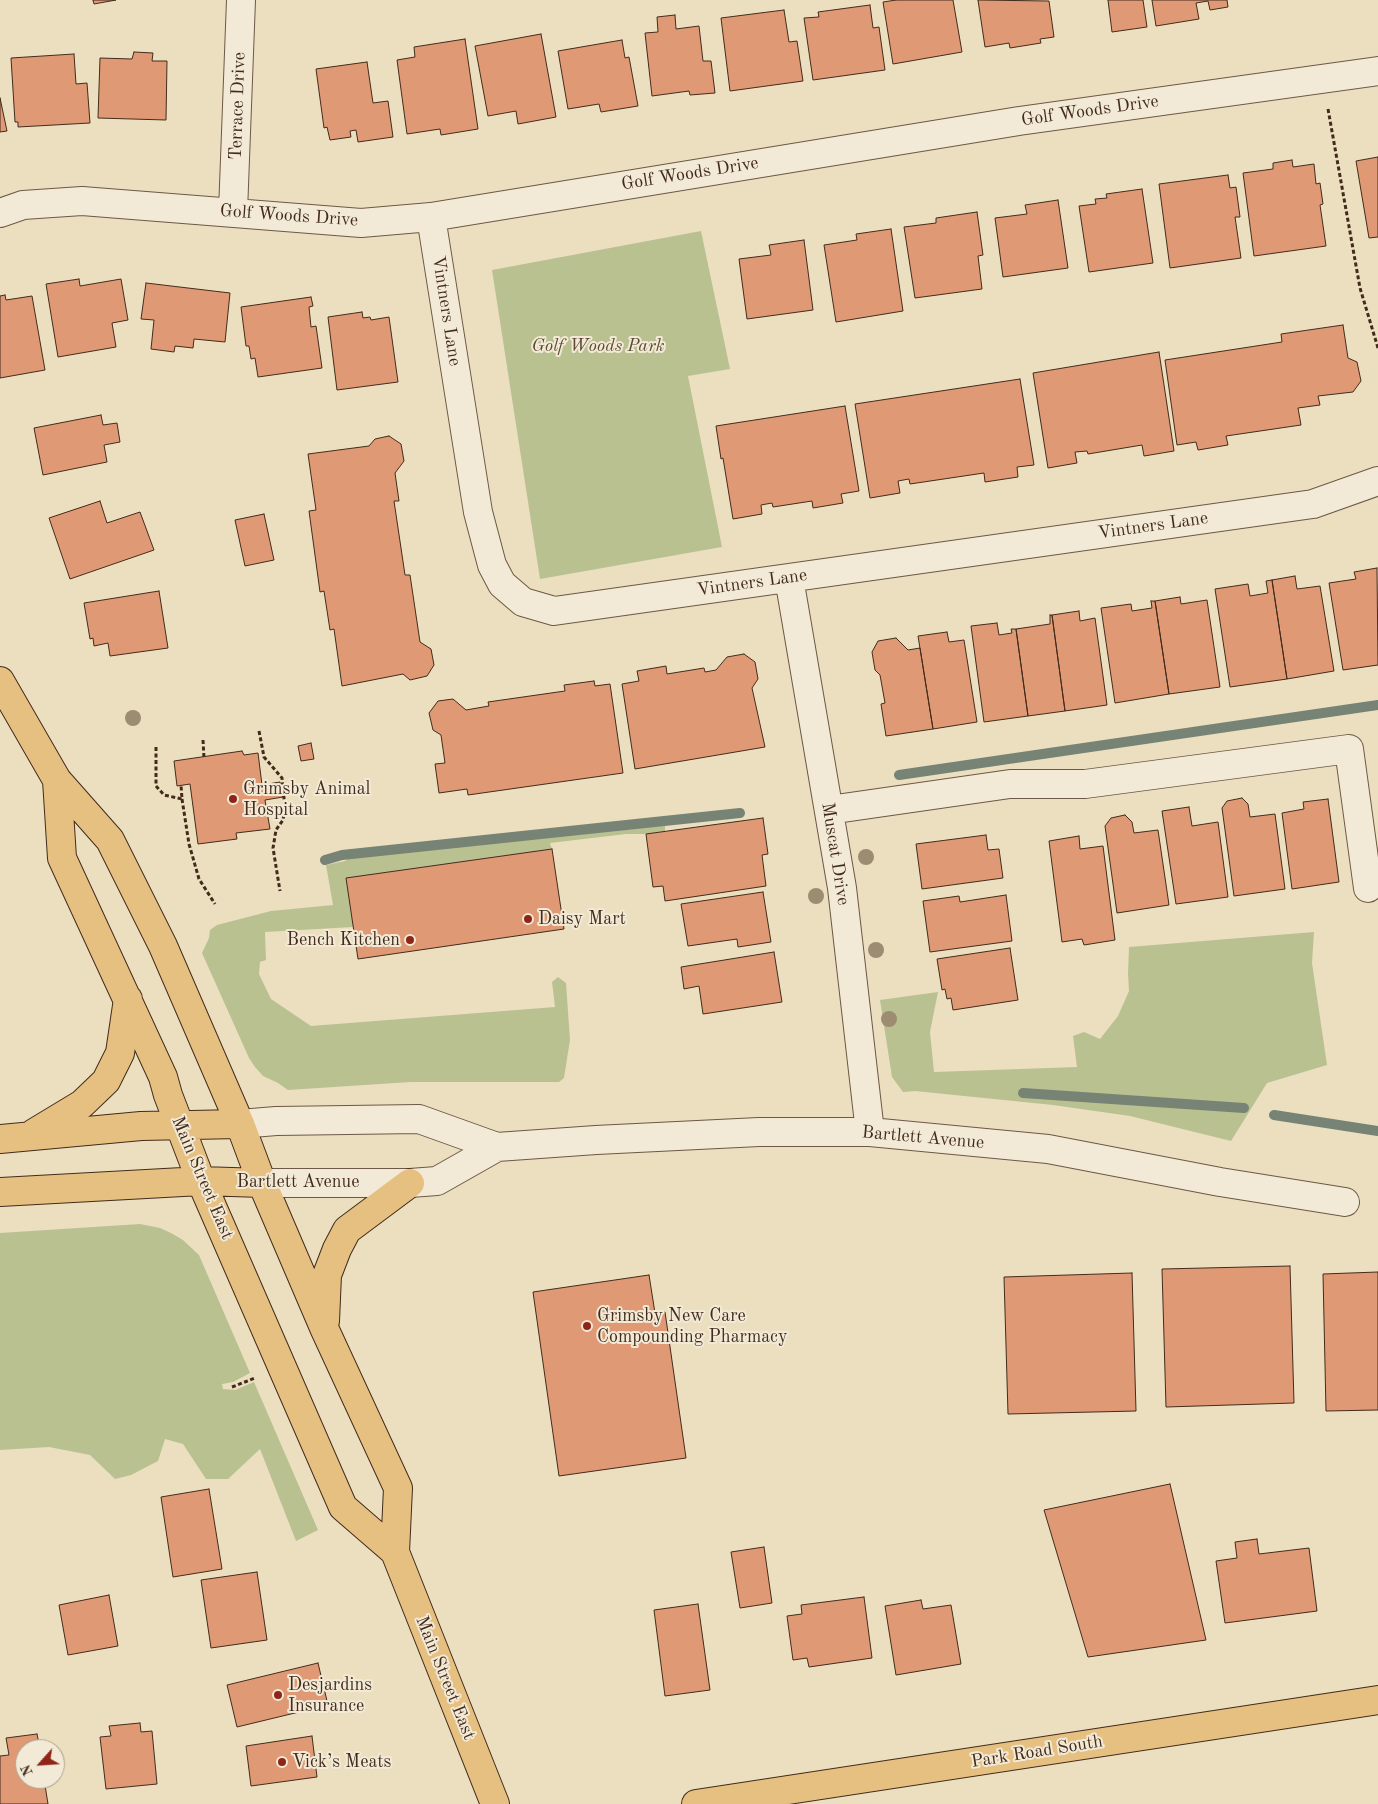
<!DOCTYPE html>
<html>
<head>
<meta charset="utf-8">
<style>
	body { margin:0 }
	#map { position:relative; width:1378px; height:1804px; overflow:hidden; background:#ebdfc0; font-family:"Old Standard TT",serif }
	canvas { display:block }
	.north { position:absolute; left:15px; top:1739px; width:50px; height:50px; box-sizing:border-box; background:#f2ead6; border:1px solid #ac9e8c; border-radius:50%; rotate:244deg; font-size:14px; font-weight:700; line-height:20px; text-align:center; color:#432b1c }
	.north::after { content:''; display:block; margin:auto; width:18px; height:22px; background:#8f2418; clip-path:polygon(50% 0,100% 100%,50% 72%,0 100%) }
</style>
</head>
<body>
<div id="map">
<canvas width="1378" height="1804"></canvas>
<div class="north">N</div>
</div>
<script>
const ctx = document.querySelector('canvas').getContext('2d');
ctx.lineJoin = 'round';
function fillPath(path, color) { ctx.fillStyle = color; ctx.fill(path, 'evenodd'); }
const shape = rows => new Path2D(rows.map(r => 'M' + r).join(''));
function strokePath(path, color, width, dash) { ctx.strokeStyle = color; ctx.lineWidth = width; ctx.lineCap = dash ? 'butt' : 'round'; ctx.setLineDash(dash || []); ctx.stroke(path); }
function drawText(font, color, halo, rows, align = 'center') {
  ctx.font = font + ' "Old Standard TT",serif'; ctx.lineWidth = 4; ctx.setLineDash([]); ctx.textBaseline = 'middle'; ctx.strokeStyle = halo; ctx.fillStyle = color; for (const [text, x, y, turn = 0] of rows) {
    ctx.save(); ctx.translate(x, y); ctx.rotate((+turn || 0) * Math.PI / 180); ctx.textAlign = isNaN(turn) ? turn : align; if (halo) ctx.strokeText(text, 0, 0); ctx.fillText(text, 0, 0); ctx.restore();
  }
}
fillPath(shape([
	[701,231,730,369,688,376,722,547,540,579,492,270],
	[665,823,665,832,646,834,626,834,550,843,552,849,347,878,353,927,265,932,266,960,260,962,259,974,271,999,311,1026,555,1007,552,982,558,977,566,983,570,1040,564,1078,559,1082,411,1082,288,1090,278,1083,263,1076,255,1067,249,1058,202,953,209,938,210,930,217,925,271,911,333,905,326,865,345,861,351,856],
	[1314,932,1312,963,1327,1065,1267,1083,1231,1141,1130,1116,1053,1105,915,1091,903,1092,892,1077,880,1000,938,992,930,1032,934,1072,1077,1067,1073,1036,1084,1032,1100,1039,1118,1016,1129,991,1128,974,1129,947],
	[140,1224,160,1228,171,1233,183,1240,199,1255,250,1373,233,1382,222,1384,223,1389,235,1390,254,1382,318,1530,296,1541,260,1449,228,1479,206,1479,183,1444,165,1439,158,1461,131,1475,115,1479,90,1455,49,1447,0,1450,0,1233]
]), '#bac191');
strokePath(shape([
	[899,775,1378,705],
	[325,860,342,855,740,813],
	[1023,1093,1244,1108],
	[1274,1115,1378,1131]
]), '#778374', 10);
const building = shape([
	[93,0,116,0,94,4,93,0],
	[896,0,953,0,962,52,893,64,883,2,896,0],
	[978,0,1049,1,1054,37,1040,39,1041,43,1010,48,1009,43,985,47,978,0],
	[1108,0,1143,0,1147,27,1112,32,1108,0],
	[1152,0,1227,0,1228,7,1210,10,1208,1,1196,3,1199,19,1156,26,1152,0],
	[870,5,873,28,879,27,885,70,813,80,804,18,819,17,818,12,870,5],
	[784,10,789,42,797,41,803,81,730,91,721,18,784,10],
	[675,15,676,29,699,26,703,61,711,61,715,93,690,95,689,91,652,96,645,33,658,32,657,17,675,15],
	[541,34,556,117,518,124,516,111,488,116,475,46,541,34],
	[465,39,478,129,441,135,440,129,407,134,397,60,415,57,414,47,465,39],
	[622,40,625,58,629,57,638,106,601,112,599,104,568,109,558,51,622,40],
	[134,52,153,53,152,61,167,61,166,120,98,118,100,58,132,59,134,52],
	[74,54,76,84,87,83,90,123,18,127,18,122,15,122,11,58,74,54],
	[367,62,373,103,388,101,393,137,358,142,356,130,350,131,351,137,330,140,327,127,324,128,316,69,367,62],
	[0,98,7,131,0,132,0,98],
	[1378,157,1378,237,1369,238,1356,161,1378,157],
	[1292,160,1293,167,1314,164,1316,184,1320,183,1323,204,1320,205,1326,246,1254,256,1243,173,1273,169,1273,163,1292,160],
	[1228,175,1230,188,1236,187,1240,217,1235,217,1241,258,1170,268,1159,184,1228,175],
	[1142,189,1153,263,1089,272,1079,206,1096,204,1095,199,1107,198,1106,194,1142,189],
	[1058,200,1068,268,1003,277,995,218,1027,214,1025,205,1058,200],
	[977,212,983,255,978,256,982,289,915,298,904,227,936,223,936,218,977,212],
	[891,229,903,311,836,322,824,245,857,240,856,234,891,229],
	[804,240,813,310,747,319,739,259,771,255,769,245,804,240],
	[79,279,80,286,121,279,128,320,112,323,116,347,58,357,46,284,79,279],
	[146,283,230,293,225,342,194,339,193,348,175,346,174,352,151,349,154,320,141,319,146,283],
	[5,295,6,300,32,296,45,370,0,378,0,296,5,295],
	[311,297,313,306,309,307,311,327,316,326,322,368,258,377,255,358,251,359,249,346,246,346,241,307,311,297],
	[362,312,363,318,370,317,371,320,389,317,398,382,337,390,328,317,362,312],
	[1343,325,1348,358,1357,362,1361,381,1353,392,1318,396,1320,405,1298,408,1301,425,1226,436,1228,445,1198,450,1196,442,1177,445,1165,360,1282,342,1281,334,1343,325],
	[1159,352,1174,451,1144,456,1142,445,1088,454,1087,451,1075,452,1077,463,1048,468,1033,373,1159,352],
	[1020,379,1034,465,1017,467,1018,477,985,482,984,473,910,484,909,479,898,481,900,493,870,498,855,404,1020,379],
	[845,406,859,491,841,494,843,503,813,508,812,501,773,507,772,503,761,505,762,514,733,519,723,458,721,459,716,426,845,406],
	[101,415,103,425,117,423,120,442,104,445,107,462,43,475,34,428,101,415],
	[389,436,401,444,404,461,395,473,399,501,394,501,405,575,410,575,420,642,431,649,434,665,427,676,410,680,403,674,342,686,334,629,330,630,324,591,320,592,309,511,316,510,308,454,369,446,375,439,389,436],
	[100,501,107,523,140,512,154,550,70,579,49,518,100,501],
	[264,514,274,560,245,566,235,520,264,514],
	[1377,568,1378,665,1343,670,1329,583,1356,579,1354,572,1377,568],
	[1295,576,1297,589,1320,586,1334,671,1287,679,1272,580,1295,576],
	[1272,580,1287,679,1230,687,1215,589,1248,584,1250,596,1268,593,1266,581,1272,580],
	[159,591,168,648,110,656,108,643,94,646,93,638,90,639,84,603,159,591],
	[1180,597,1181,604,1207,600,1220,687,1169,694,1155,601,1180,597],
	[1151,601,1155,601,1169,694,1115,703,1101,608,1131,604,1132,611,1152,608,1151,601],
	[1079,611,1080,621,1095,618,1107,705,1065,711,1052,615,1079,611],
	[1050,615,1052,615,1065,711,1028,716,1016,629,1050,624,1050,615],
	[997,623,999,635,1012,633,1011,629,1016,629,1028,716,984,722,971,626,997,623],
	[947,632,949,642,964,640,977,722,933,729,918,636,947,632],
	[896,638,908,650,920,648,933,729,886,736,881,704,885,703,880,675,875,670,872,652,878,641,896,638],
	[744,654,755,662,758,679,752,688,765,747,635,769,622,684,639,681,637,671,666,666,667,674,704,668,705,672,716,670,727,657,744,654],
	[594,681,595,686,610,684,623,773,468,795,467,789,439,793,435,764,445,763,441,735,433,730,429,713,438,701,453,699,466,710,489,706,488,702,565,691,564,685,594,681],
	[311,743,314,759,301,761,298,746,311,743],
	[242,751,244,755,258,753,262,785,280,782,283,797,265,800,270,829,236,833,237,839,198,844,190,784,177,786,174,761,242,751],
	[1242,798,1248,804,1250,817,1275,814,1285,889,1234,896,1222,808,1227,801,1242,798],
	[1328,799,1339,882,1292,889,1282,813,1304,809,1303,802,1328,799],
	[1189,807,1192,826,1218,822,1228,897,1176,904,1162,811,1189,807],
	[1125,815,1132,822,1134,833,1158,830,1169,905,1117,913,1105,826,1111,818,1125,815],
	[763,818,768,854,762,855,766,886,665,901,663,886,653,887,646,834,763,818],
	[986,835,988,850,999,849,1003,878,922,889,916,844,986,835],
	[1079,836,1080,849,1103,846,1115,940,1084,945,1082,939,1062,942,1049,841,1079,836],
	[552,849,564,929,358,959,346,878,552,849],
	[763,892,771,942,738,947,737,939,688,946,681,904,763,892],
	[1006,895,1012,941,930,952,923,901,959,896,960,902,1006,895],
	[1010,948,1018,1000,953,1010,951,998,947,999,945,989,942,990,937,959,1010,948],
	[774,952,782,1002,703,1014,699,986,684,989,681,967,774,952],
	[1290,1266,1294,1403,1166,1407,1162,1269,1290,1266],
	[1378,1272,1378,1410,1326,1411,1323,1274,1378,1272],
	[1132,1273,1136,1411,1008,1414,1004,1277,1132,1273],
	[649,1275,655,1313,665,1312,686,1458,559,1476,533,1292,649,1275],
	[1170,1484,1206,1640,1088,1657,1044,1510,1170,1484],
	[209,1489,222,1569,173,1577,161,1497,209,1489],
	[1257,1539,1259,1554,1309,1548,1317,1611,1225,1623,1216,1561,1237,1558,1235,1542,1257,1539],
	[764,1547,772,1603,740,1608,731,1552,764,1547],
	[257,1572,267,1640,211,1648,201,1580,257,1572],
	[109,1595,118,1646,68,1655,59,1605,109,1595],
	[864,1597,872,1658,809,1667,807,1658,793,1660,787,1616,802,1614,801,1605,864,1597],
	[921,1600,923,1609,951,1605,961,1664,896,1675,885,1606,921,1600],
	[698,1604,710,1690,665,1696,654,1610,698,1604],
	[318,1663,328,1705,237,1727,227,1685,318,1663],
	[140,1723,141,1732,152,1731,157,1784,106,1789,100,1737,111,1736,109,1726,140,1723],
	[37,1734,40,1749,25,1749,25,1779,44,1779,48,1804,0,1804,0,1756,9,1755,6,1738,37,1734],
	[312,1736,317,1777,251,1786,246,1746,312,1736]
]);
fillPath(building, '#df9975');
strokePath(building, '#432b1c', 1);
const minor = shape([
	[233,212,241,0],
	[0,213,23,205,82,201,361,223,431,217,1019,121,1378,71],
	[431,217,478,512,492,565,502,584,523,602,554,611,1313,504,1378,481],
	[789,578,842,888,870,1132],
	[829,810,1010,784,1085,784,1349,749,1368,888],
	[240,1124,276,1121,419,1119,497,1147,596,1140,759,1132,870,1132,1048,1149,1220,1182,1345,1202],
	[262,1183,410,1183,437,1181,497,1147]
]);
const major = shape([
	[0,681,57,780,110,840,163,946,240,1124,262,1183,325,1330,398,1488,395,1552,495,1804],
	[57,780,62,858,163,1077,168,1095,201,1181,343,1507,395,1552],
	[34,1133,82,1104,106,1081,120,1053,128,999],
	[0,1139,141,1126,240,1124],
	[0,1192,201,1181,262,1183],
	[325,1321,327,1275,337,1249,347,1230,410,1183],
	[696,1804,1378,1700]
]);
strokePath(minor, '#6d5845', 30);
strokePath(major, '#432b1c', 30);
strokePath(shape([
	[1328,109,1360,288,1378,348],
	[259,731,264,757,282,778,285,808,283,820,276,830,273,848,280,891],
	[203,740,204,758],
	[156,747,156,786,164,795,182,799,181,785],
	[182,799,189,844,199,879,215,904],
	[232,1387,255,1378]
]), '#432b1c', 3, [4, 2.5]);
strokePath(minor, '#f2ead6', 28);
strokePath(major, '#e6c080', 28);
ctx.fillStyle = '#9c8c72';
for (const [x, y] of [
	[133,718],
	[866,857],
	[816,896],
	[876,950],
	[889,1019]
]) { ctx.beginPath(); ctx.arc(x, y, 8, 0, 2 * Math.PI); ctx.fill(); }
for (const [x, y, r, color] of [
	[233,799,5,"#8f2418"],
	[528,919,5,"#8f2418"],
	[410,940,5,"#8f2418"],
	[587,1326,5,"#8f2418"],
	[278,1695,5,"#8f2418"],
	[282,1762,5,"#8f2418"]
]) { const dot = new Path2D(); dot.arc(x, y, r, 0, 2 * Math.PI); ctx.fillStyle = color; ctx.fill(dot); strokePath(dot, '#f2ead6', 2); }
drawText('18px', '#432b1c', '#f2ead6', [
	["Terrace Drive",238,106,-88],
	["Golf Woods Drive",1090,111,-8],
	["Golf Woods Drive",690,174,-9],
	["Golf Woods Drive",289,216,4],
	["Vintners Lane",446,311,81],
	["Vintners Lane",1153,526,-8],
	["Vintners Lane",752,583,-8],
	["Muscat Drive",835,854,81],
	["Bartlett Avenue",923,1138,5],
	["Main Street East",202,1178,67],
	["Bartlett Avenue",298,1182],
	["Main Street East",445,1678,68],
	["Park Road South",1037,1752,-9]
]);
drawText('italic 18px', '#5b4933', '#f2ead6', [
	["Golf Woods Park",598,346]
]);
drawText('18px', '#432b1c', '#f2ead6', [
	["Grimsby Animal",243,789],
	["Hospital",243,810],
	["Daisy Mart",538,919],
	["Bench Kitchen",400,940,"right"],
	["Grimsby New Care",597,1316],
	["Compounding Pharmacy",597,1337],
	["Desjardins",288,1685],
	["Insurance",288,1706],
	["Vick’s Meats",292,1762]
], 'left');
</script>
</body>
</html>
